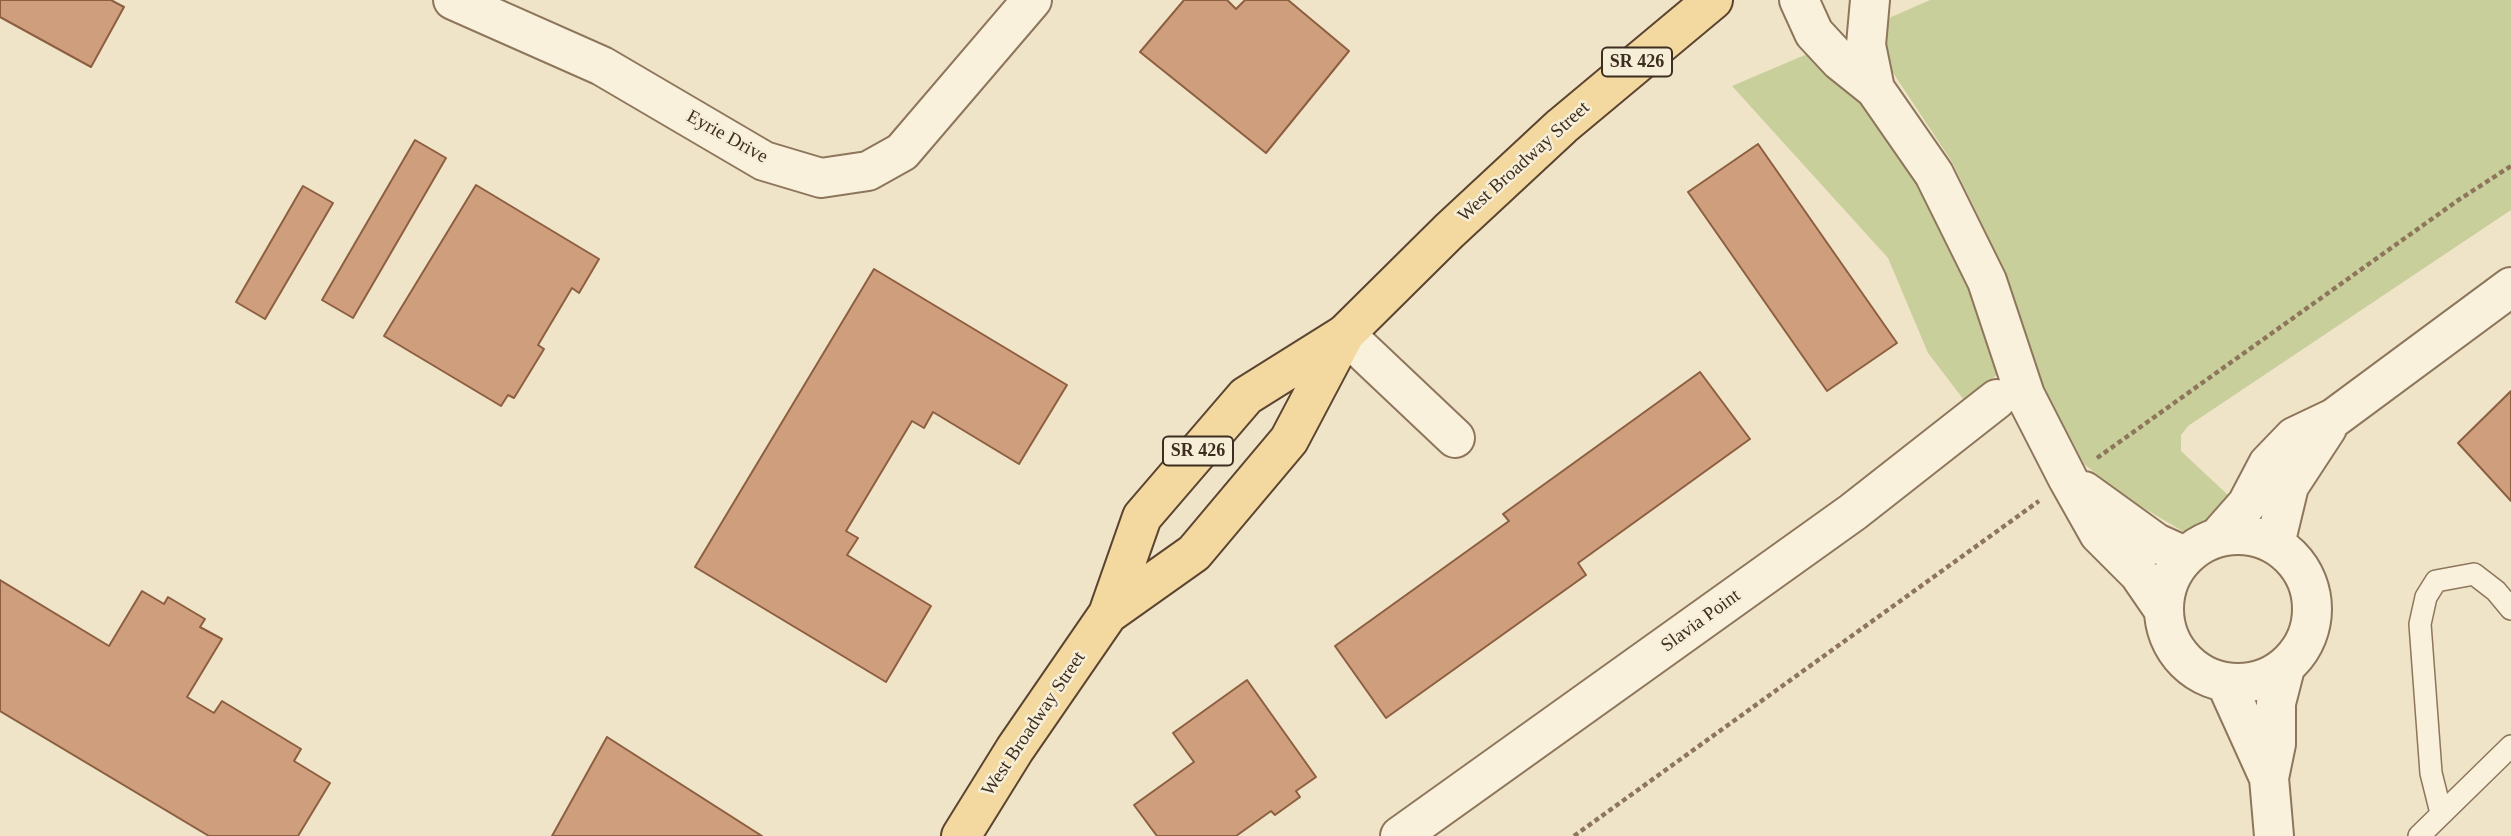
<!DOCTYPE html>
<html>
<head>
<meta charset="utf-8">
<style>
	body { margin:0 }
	canvas { display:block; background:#f0e4c8 }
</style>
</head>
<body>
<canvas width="2511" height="836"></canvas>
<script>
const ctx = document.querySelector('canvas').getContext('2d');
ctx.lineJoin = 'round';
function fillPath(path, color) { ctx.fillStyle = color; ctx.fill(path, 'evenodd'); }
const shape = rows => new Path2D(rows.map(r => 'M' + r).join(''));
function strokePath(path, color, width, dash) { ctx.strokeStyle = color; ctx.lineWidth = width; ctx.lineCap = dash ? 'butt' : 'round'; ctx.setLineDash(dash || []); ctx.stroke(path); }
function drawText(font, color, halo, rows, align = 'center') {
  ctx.font = font + ' "Times New Roman",serif'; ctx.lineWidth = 5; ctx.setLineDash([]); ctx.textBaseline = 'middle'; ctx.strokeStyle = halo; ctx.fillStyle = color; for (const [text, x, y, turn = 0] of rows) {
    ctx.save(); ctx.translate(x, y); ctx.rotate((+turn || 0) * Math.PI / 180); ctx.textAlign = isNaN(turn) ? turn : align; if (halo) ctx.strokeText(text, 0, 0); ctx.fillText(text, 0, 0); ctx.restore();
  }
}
fillPath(shape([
	[1930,0,2511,0,2511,210,2188,426,2181,435,2181,451,2229,496,2208,520,2184,532,2125,497,2084,464,2043,385,2005,271,1952,162,1864,29],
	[1826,46,1917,185,1969,291,1997,375,1964,400,1928,353,1888,258,1732,86]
]), '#c9cf9b');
const building = shape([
	[0,0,111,0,124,7,91,67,0,17,0,0],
	[1184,0,1227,0,1236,9,1245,0,1288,0,1349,51,1266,153,1140,52,1184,0],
	[415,140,446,158,353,318,322,300,415,140],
	[1758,144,1897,343,1827,391,1688,192,1758,144],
	[476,185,599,259,579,293,572,288,538,345,544,349,514,398,508,395,501,406,384,336,476,185],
	[303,186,333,203,265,319,236,302,303,186],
	[874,269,1067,385,1019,464,933,412,924,428,912,421,846,531,858,538,847,555,931,606,886,682,695,567,874,269],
	[1700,372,1750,439,1578,563,1586,575,1386,718,1335,646,1509,521,1503,514,1700,372],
	[2511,391,2511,501,2458,443,2511,391],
	[0,580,109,646,142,591,164,604,168,597,205,619,200,627,222,639,187,697,214,713,222,701,301,749,294,761,330,783,298,836,209,836,0,711,0,580],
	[1247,680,1316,777,1296,791,1300,797,1275,815,1271,811,1236,836,1157,836,1134,805,1194,762,1173,733,1247,680],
	[607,737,762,836,552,836,607,737]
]);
fillPath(building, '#cf9f7d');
strokePath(building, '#8d5f41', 2);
const service = shape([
	[2441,813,2431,773,2420,624,2426,597,2436,581,2474,574,2496,591,2511,609],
	[2419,836,2511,746]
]);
const minor = shape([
	[453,0,602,66,764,161,821,178,868,171,902,152,1032,0],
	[1799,0,1814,33,1840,61,1875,89,1934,174,1987,281,2025,395,2068,479,2099,534,2139,574,2163,609],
	[1870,0,1866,45,1875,89],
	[1345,334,1455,438],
	[2084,491,2156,543,2185,556],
	'2164 609a74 74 0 1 1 148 0a74 74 0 1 1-148 0Z',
	[2218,537,2247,504,2268,464,2294,437,2334,418,2511,287],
	[2275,544,2289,486,2327,428],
	[2226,683,2269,778,2274,836],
	[2269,778,2276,744,2276,703,2285,668],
	[1400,836,1853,512,1997,399]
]);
const primary = shape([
	[1108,614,1194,553,1289,440,1345,334],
	[961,836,1015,749,1108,614,1142,517,1246,396,1345,334,1449,231,1562,126,1713,0]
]);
strokePath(service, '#8d765c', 24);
strokePath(minor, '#8d765c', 42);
strokePath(primary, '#5b4430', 42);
strokePath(shape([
	[2097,458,2457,201,2511,166],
	[1574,836,2039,501]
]), '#8d765c', 4.5, [5, 3.5]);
strokePath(service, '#faf1dc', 21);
strokePath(minor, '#faf1dc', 38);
strokePath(primary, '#f3d9a0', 38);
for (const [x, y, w] of [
	[1637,62,70],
	[1198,451,70]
]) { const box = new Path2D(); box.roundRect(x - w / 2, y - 14.5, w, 29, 5); ctx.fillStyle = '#f7eed8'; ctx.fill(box); strokePath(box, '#3d2e20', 2); }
drawText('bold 18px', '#3d2e20', null, [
	["SR 426",1637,62],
	["SR 426",1198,451]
]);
drawText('19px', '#3d2e20', '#f7eed8', [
	["Eyrie Drive",727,137,29],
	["West Broadway Street",1524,162,-42],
	["Slavia Point",1701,621,-36],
	["West Broadway Street",1034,724,-56]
]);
</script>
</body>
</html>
